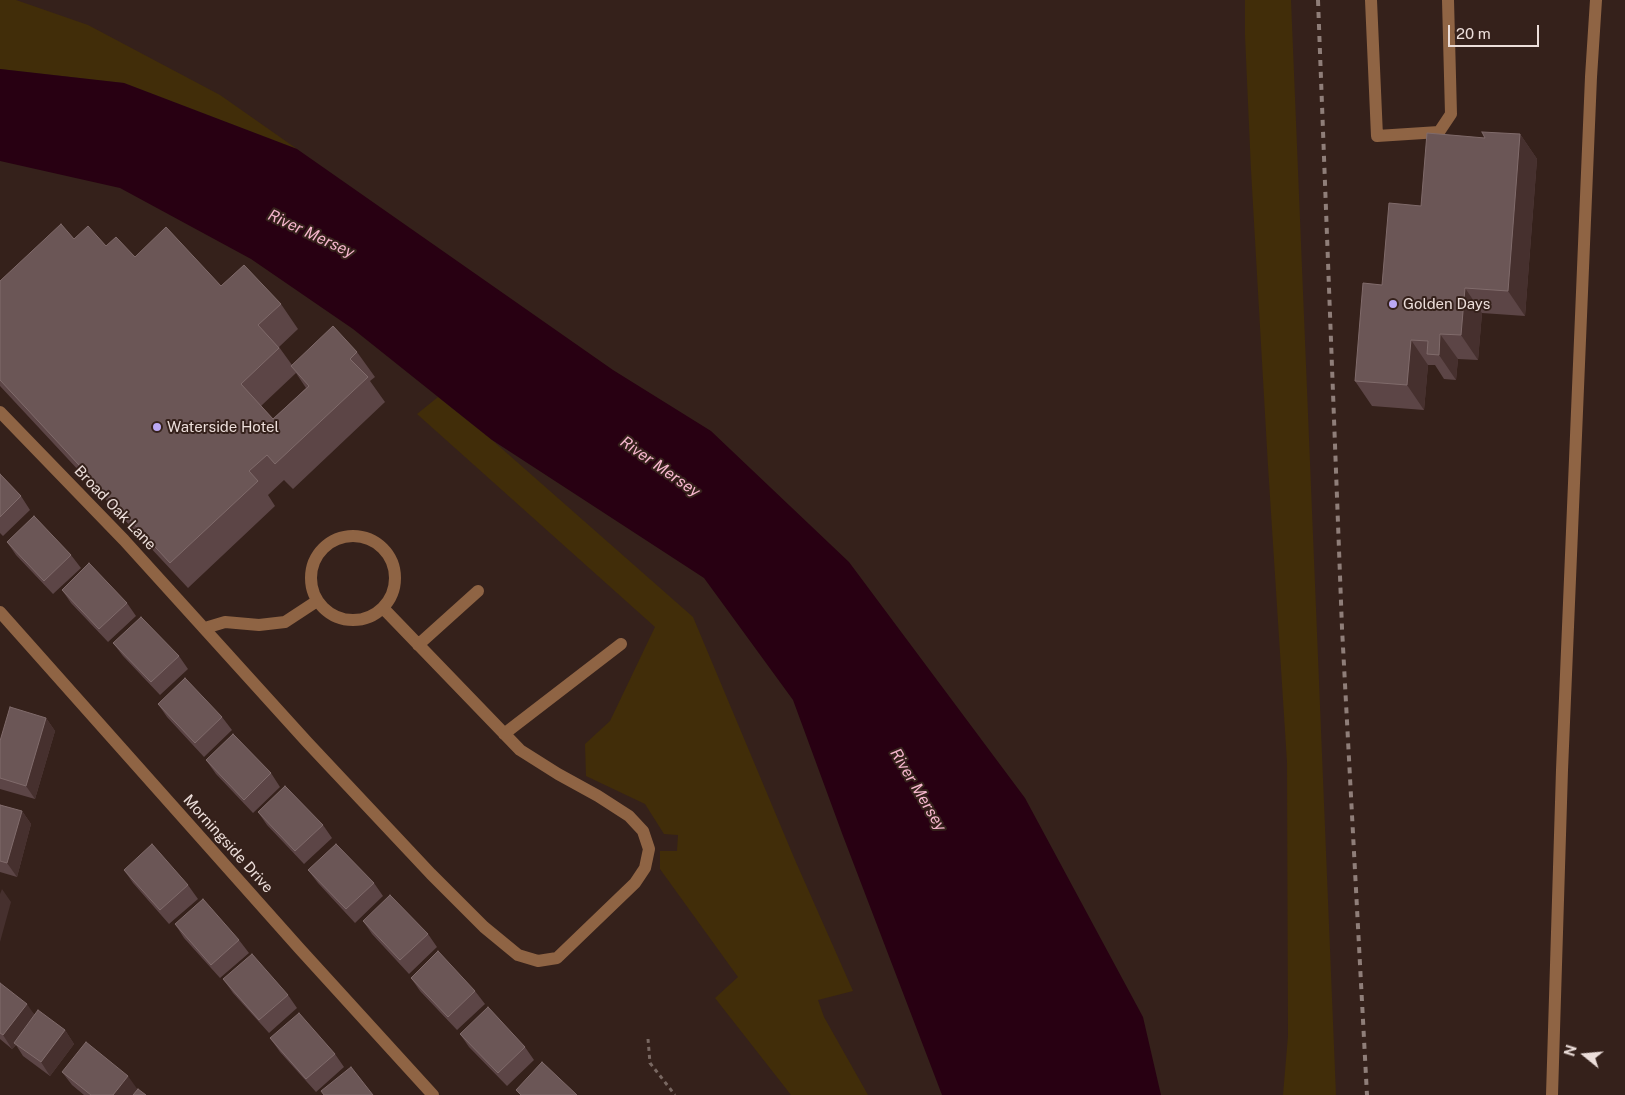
<!DOCTYPE html>
<html>
<head>
<meta charset="utf-8">
<style>
	body { margin:0 }
	#map { position:relative; width:1625px; height:1095px; overflow:hidden; background:#35211b; font-family:"Public Sans",sans-serif }
	canvas { display:block }
	.north { position:absolute; left:1560px; top:1030px; width:50px; height:50px; -webkit-text-stroke:4px #35211b; paint-order:stroke; rotate:287deg; font-size:14px; font-weight:700; line-height:20px; text-align:center; color:#ecdeda }
	.north::after { content:''; display:block; margin:auto; width:18px; height:22px; background:#ecdeda; clip-path:polygon(50% 0,100% 100%,50% 72%,0 100%) }
	.scale { position:absolute; left:1448px; top:25px; width:91px; height:22px; box-sizing:border-box; border:2px solid #ecdeda; border-top:0; padding-left:6px; font-size:15px; line-height:18px; white-space:nowrap; color:#ecdeda; -webkit-text-stroke:4px #35211b; paint-order:stroke }
</style>
</head>
<body>
<div id="map">
<canvas width="1625" height="1095"></canvas>
<div class="north">N</div>
<div class="scale">20 m</div>
</div>
<script>
const ctx = document.querySelector('canvas').getContext('2d');
ctx.lineJoin = 'round';
function fillPath(path, color) { ctx.fillStyle = color; ctx.fill(path, 'evenodd'); }
const shape = rows => new Path2D(rows.map(r => 'M' + r).join(''));
function strokePath(path, color, width, dash) { ctx.strokeStyle = color; ctx.lineWidth = width; ctx.lineCap = dash ? 'butt' : 'round'; ctx.setLineDash(dash || []); ctx.stroke(path); }
function drawText(font, color, halo, rows, align = 'center') {
  ctx.font = font + ' "Public Sans",sans-serif'; ctx.lineWidth = 4; ctx.setLineDash([]); ctx.textBaseline = 'middle'; ctx.strokeStyle = halo; ctx.fillStyle = color; for (const [text, x, y, turn = 0] of rows) {
    ctx.save(); ctx.translate(x, y); ctx.rotate((+turn || 0) * Math.PI / 180); ctx.textAlign = isNaN(turn) ? turn : align; if (halo) ctx.strokeText(text, 0, 0); ctx.fillText(text, 0, 0); ctx.restore();
  }
}
fillPath(shape([
	[0,0,16,0,88,25,220,95,297,149,124,83,0,69],
	[1245,0,1291,0,1336,1095,1283,1095,1288,1036,1287,762,1268,466,1251,170,1245,35],
	[438,397,492,440,693,617,795,860,853,991,818,1000,824,1017,868,1095,791,1095,715,998,738,977,660,869,660,851,677,851,678,835,664,834,645,804,586,776,585,744,610,721,655,627,417,414]
]), '#412d09');
fillPath(shape([
	[0,69,124,83,297,149,613,370,711,431,849,562,1025,798,1143,1017,1161,1095,942,1095,843,836,793,700,704,578,492,440,353,329,251,259,120,188,0,161]
]), '#280012');
strokePath(shape([
	[648,1039,650,1063,675,1095]
]), '#796862', 3, [4, 4]);
strokePath(shape([
	[1371,0,1377,136,1439,132,1451,114,1448,0],
	[0,412,124,540,307,742,431,874,484,927,518,955,538,961,557,958,635,883,645,868,649,849,643,831,629,816,598,796,558,774,520,750,383,608],
	'311 578a42 42 0 1 1 84 0a42 42 0 1 1-84 0Z',
	[0,612,299,948,433,1095],
	[205,628,225,622,259,625,285,622,317,601],
	[418,645,478,591],
	[504,734,621,644],
	[1552,1095,1562,770,1591,77,1596,0]
]), '#8f6444', 12);
strokePath(shape([
	[1318,0,1342,628,1367,1095]
]), '#8f7e79', 4, [6, 6]);
fillPath(shape([
	[1520,134,1537,159,1525,316,1482,313,1478,360,1458,359,1456,380,1444,379,1435,365,1428,365,1424,410,1372,406,1355,381,1382,285,1421,206,1485,138],
	[74,239,106,246,221,286,281,304,298,329,279,347,292,365,357,352,375,377,370,381,385,402,293,489,284,480,268,495,275,506,188,588,0,386,0,281],
	[296,373,306,388,273,419,261,406],
	[0,474,21,496,30,510,3,536,0,533],
	[7,542,71,555,81,568,53,594,16,555],
	[62,590,127,603,136,616,108,642,71,603],
	[113,643,179,656,188,669,160,695,123,656],
	[158,704,222,717,232,730,204,757,167,717],
	[46,718,55,731,35,799,0,789,0,741],
	[206,760,271,773,280,787,253,813,216,774],
	[0,805,22,811,31,824,17,877,0,872],
	[258,812,323,825,332,838,304,864,267,825],
	[124,870,188,885,198,899,169,924,133,883],
	[308,870,374,883,383,896,355,923,318,883],
	[363,921,428,934,437,947,409,974,372,934],
	[175,924,239,940,249,953,220,978,184,938],
	[411,978,475,991,485,1004,457,1030,420,991],
	[223,979,288,995,297,1008,269,1033,233,993],
	[0,983,35,1015,65,1030,74,1044,50,1076,23,1056,16,1045,12,1049,0,1039],
	[460,1034,525,1047,534,1060,507,1086,469,1047],
	[270,1038,335,1054,344,1067,316,1092,280,1052],
	[62,1072,138,1089,146,1095,84,1095,72,1085]
]), '#5c4546');
fillPath(shape([
	[1520,134,1537,159,1525,316,1508,291],
	[1465,288,1482,313,1478,360,1461,335],
	[1440,334,1458,359,1456,380,1439,355],
	[1411,340,1428,365,1424,410,1407,385],
	[46,718,55,731,35,799,26,786],
	[22,811,31,824,17,877,7,863],
	[2,889,11,902,0,942,0,894],
	[27,1004,36,1017,14,1043,16,1045,12,1049,3,1035],
	[65,1030,74,1044,50,1076,41,1062],
	[128,1076,138,1090,133,1095,113,1095]
]), '#46302e');
const building = shape([
	[1482,132,1520,134,1508,291,1465,288,1461,335,1440,334,1439,355,1427,354,1428,341,1411,340,1407,385,1355,381,1363,283,1382,285,1389,203,1421,206,1427,133,1485,138,1482,132],
	[61,224,74,239,88,226,106,246,116,237,135,257,166,227,221,286,244,265,281,304,258,325,279,348,241,384,273,419,309,386,291,366,333,326,357,352,350,359,368,377,275,464,267,455,249,471,258,481,170,563,0,380,0,281,61,224],
	[0,474,21,496,0,517,0,474],
	[34,516,71,555,44,581,7,542,34,516],
	[89,563,127,603,99,629,62,590,89,563],
	[141,617,179,656,151,682,113,643,141,617],
	[185,678,222,717,195,743,158,704,185,678],
	[10,707,46,718,26,786,0,778,0,741,10,707],
	[233,734,271,773,244,800,206,760,233,734],
	[285,786,323,825,295,851,258,812,285,786],
	[0,805,22,811,7,863,0,861,0,805],
	[152,844,188,885,160,910,124,870,152,844],
	[336,844,374,883,346,909,308,870,336,844],
	[390,895,428,934,400,960,363,921,390,895],
	[203,899,239,940,211,965,175,924,203,899],
	[438,951,475,991,448,1017,411,978,438,951],
	[252,954,288,995,259,1020,223,979,252,954],
	[0,983,27,1004,3,1035,0,1033,0,983],
	[488,1007,525,1047,498,1073,460,1034,488,1007],
	[38,1010,65,1030,41,1062,14,1043,38,1010],
	[299,1013,335,1054,306,1079,270,1038,299,1013],
	[86,1042,128,1076,113,1095,91,1095,62,1072,86,1042],
	[542,1062,577,1095,521,1095,516,1090,542,1062],
	[351,1067,373,1095,324,1095,321,1091,351,1067],
	[138,1089,146,1095,133,1095,138,1089]
]);
fillPath(building, '#6b5656');
strokePath(building, '#806b6b', 1);
for (const [x, y, r, color] of [
	[1393,304,5,"#bca9f5"],
	[157,427,5,"#bca9f5"]
]) { const dot = new Path2D(); dot.arc(x, y, r, 0, 2 * Math.PI); ctx.fillStyle = color; ctx.fill(dot); strokePath(dot, '#35211b', 2); }
drawText('15px', '#ecdeda', '#35211b', [
	["Golden Days",1403,304],
	["Waterside Hotel",167,427]
], 'left');
drawText('15px', '#ecdeda', '#35211b', [
	["Broad Oak Lane",115,508,46],
	["Morningside Drive",228,844,48]
]);
drawText('italic 16px', '#f6b6cd', '#35211b', [
	["River Mersey",311,234,25],
	["River Mersey",660,467,35],
	["River Mersey",918,790,59]
]);
</script>
</body>
</html>
